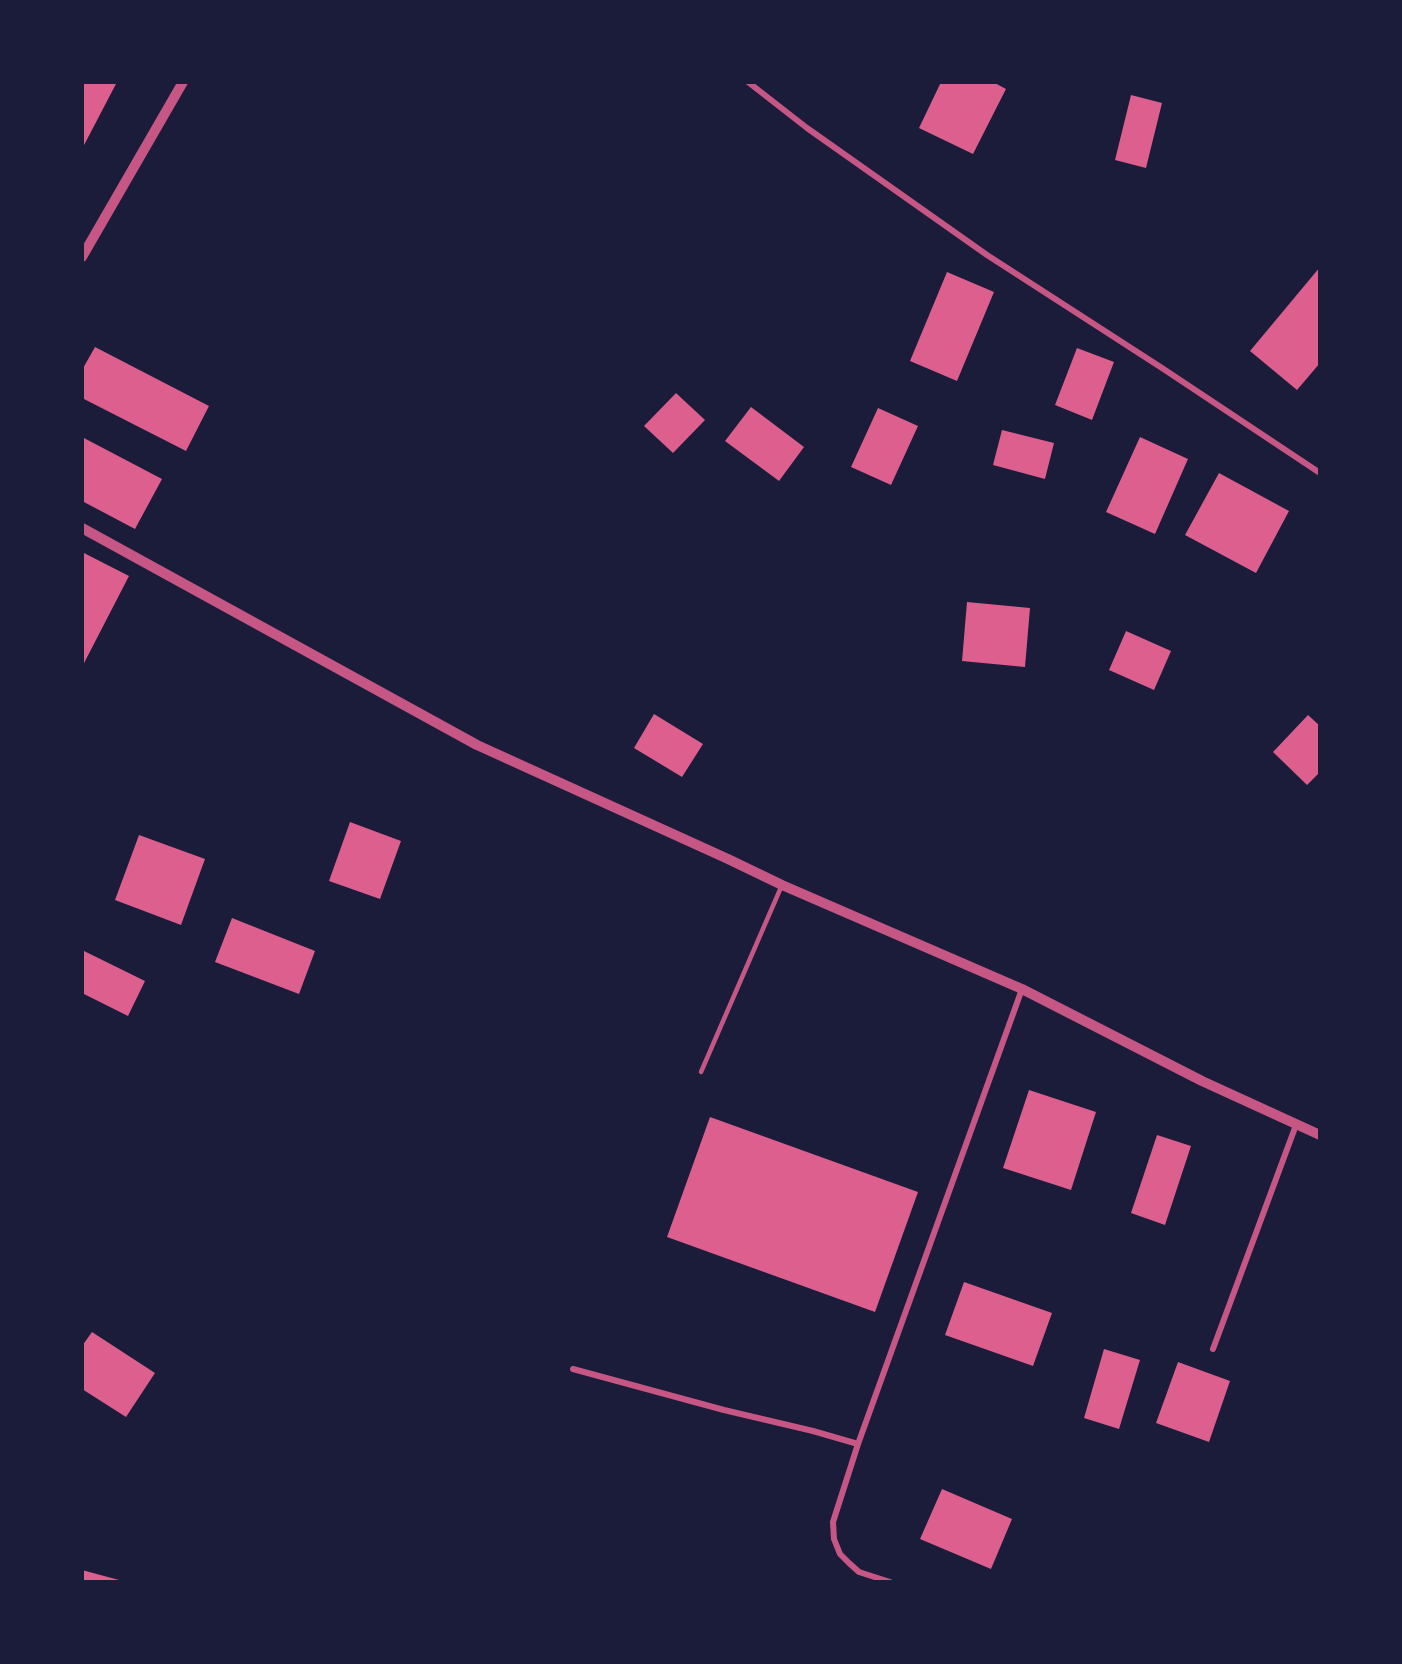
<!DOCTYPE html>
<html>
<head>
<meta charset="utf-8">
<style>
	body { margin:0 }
	#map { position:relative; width:1402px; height:1664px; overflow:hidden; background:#1b1b3a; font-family:"Public Sans",sans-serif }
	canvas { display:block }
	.frame { position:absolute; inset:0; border:84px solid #1b1b3a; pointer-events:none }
</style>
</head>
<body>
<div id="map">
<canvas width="1402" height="1664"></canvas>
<div class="frame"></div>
</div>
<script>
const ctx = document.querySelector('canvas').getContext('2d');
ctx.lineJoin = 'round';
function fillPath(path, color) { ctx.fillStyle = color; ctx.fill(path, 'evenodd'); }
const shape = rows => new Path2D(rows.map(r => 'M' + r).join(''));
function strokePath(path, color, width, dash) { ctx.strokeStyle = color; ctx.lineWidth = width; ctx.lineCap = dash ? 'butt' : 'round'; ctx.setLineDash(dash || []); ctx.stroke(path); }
fillPath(shape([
	[82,82,117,82,82,149],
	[941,82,993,82,1006,89,973,154,919,128],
	[1131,95,1162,103,1146,168,1115,160],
	[1320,267,1320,363,1297,390,1250,351],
	[947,272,994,292,957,381,910,361],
	[95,347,209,406,186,451,82,398,82,370],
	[1077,348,1114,362,1092,420,1055,405],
	[676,393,705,420,673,453,644,426],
	[751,407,804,447,779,481,725,441],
	[878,408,918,426,891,485,851,467],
	[1002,430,1054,443,1045,479,993,465],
	[82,437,162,479,135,529,82,501],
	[1140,437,1188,459,1155,534,1106,512],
	[1219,473,1289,511,1256,573,1185,535],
	[82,552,129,576,82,667],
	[967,602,1030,608,1025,667,962,661],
	[1126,631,1171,651,1154,690,1109,670],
	[654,714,703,744,682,777,634,748],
	[1308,715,1320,726,1320,772,1307,785,1273,752],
	[350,822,401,841,380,899,329,881],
	[139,835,205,859,181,925,115,900],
	[232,918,315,951,299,994,215,962],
	[82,950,145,981,128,1016,82,993],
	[1029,1090,1096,1112,1071,1190,1003,1168],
	[710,1117,918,1192,875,1312,667,1237],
	[1157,1135,1191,1146,1165,1225,1131,1213],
	[964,1282,1052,1313,1033,1366,945,1335],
	[92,1332,155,1373,126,1417,82,1389,82,1346],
	[1104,1349,1140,1360,1119,1429,1084,1418],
	[1178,1362,1230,1381,1209,1442,1156,1423],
	[942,1489,1012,1519,991,1569,920,1539],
	[82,1570,119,1580,119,1582,82,1582]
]), '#dd5f8e');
strokePath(shape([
	[701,1072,782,885]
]), '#c65784', 4.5);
strokePath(shape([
	[748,82,807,128,987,255,1162,368,1320,473],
	[1213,1349,1296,1125],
	[573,1369,724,1410,813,1431,858,1444],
	[890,1582,859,1572,849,1563,840,1554,834,1539,833,1522,858,1444,1022,989]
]), '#c65784', 6);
strokePath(shape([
	[82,257,183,82],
	[82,528,477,745,728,859,782,885,1022,989,1202,1081,1320,1135]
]), '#c65784', 10);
</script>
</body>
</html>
